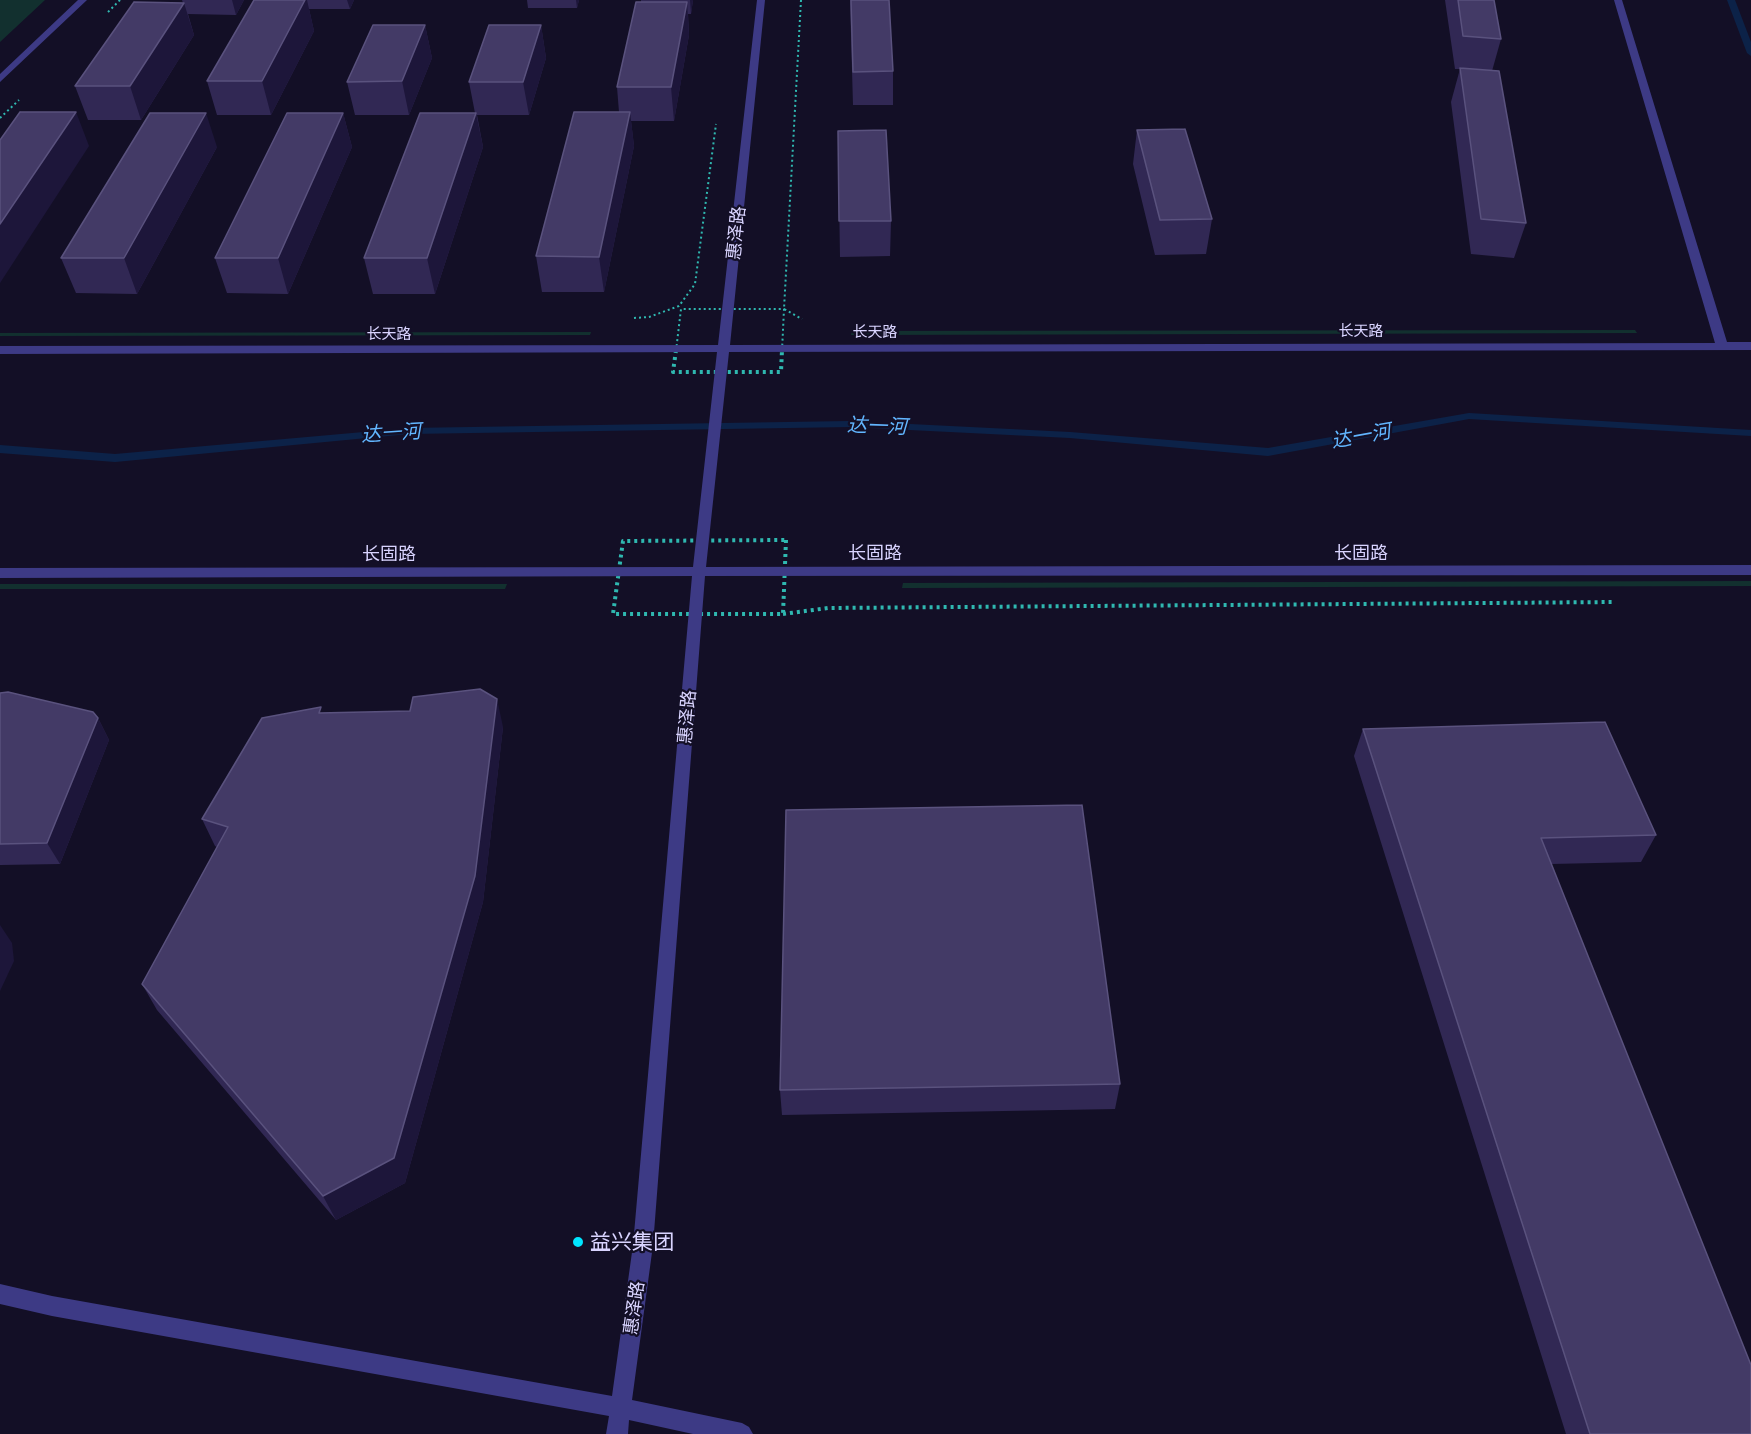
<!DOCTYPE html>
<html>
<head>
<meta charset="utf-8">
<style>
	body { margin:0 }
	canvas { display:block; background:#130f26 }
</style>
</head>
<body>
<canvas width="1751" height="1434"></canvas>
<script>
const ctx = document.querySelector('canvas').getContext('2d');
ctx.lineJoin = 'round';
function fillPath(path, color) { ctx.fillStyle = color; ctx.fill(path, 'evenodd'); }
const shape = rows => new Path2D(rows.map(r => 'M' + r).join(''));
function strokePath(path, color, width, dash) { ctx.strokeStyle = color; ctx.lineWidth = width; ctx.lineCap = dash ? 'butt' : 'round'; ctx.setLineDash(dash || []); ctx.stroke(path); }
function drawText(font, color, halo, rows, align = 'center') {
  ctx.font = font + ' Barlow,"Noto Sans SC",sans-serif'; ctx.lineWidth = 4.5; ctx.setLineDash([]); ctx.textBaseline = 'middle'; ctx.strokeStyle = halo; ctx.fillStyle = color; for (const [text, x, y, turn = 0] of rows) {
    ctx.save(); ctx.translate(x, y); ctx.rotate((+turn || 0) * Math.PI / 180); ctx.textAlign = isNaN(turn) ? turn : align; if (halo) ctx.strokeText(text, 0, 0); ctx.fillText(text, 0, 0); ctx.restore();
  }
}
fillPath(shape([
	[0,0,45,0,0,42],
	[1635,330,1637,333,851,335,852,331],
	[591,332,590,335,0,336,0,333],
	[1751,581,1751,586,902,588,903,583],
	[0,584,507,584,505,589,0,589]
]), '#12302f');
fillPath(shape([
	[1727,0,1735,0,1751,42,1751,56,1747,53,1727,0],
	[1469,413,1751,430,1751,436,1469,419,1268,456,1070,438,850,427,409,434,115,462,0,453,0,445,115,454,409,428,850,421,1070,432,1268,448,1469,413]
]), '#0c2248');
strokePath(shape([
	[801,0,784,309,802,319],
	[108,12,120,0],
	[0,118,19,100],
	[634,318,649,317,679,306,695,284,716,124],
	[676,351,681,309,784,309,782,351]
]), '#2fb8b0', 2, [2, 3]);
strokePath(shape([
	[676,350,673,372,781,372,782,350],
	[786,540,783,614,613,614,623,541,786,540],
	[783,614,828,608,1615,602]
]), '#2fb8b0', 4, [3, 4]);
fillPath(shape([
	[78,0,87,0,0,82,0,74,78,0],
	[757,0,765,0,730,345,1715,343,1614,0,1622,0,1727,342,1751,342,1751,350,729,352,706,567,1751,565,1751,575,705,576,653,1245,632,1400,742,1423,749,1427,753,1434,693,1434,629,1420,628,1434,606,1434,609,1416,52,1316,0,1304,0,1284,52,1296,612,1396,633,1245,692,576,0,578,0,568,693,567,717,352,0,354,0,346,718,345,757,0]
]), '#3d3a85');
fillPath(shape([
	[182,0,244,0,236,15,188,14,194,35,141,120,88,120,75,86,183,3],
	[254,0,354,0,350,9,309,9,314,31,271,115,217,115,207,81],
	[527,0,579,0,577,8,528,8],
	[641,0,693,0,691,14,688,14,689,35,674,121,631,121,634,146,604,292,542,292,536,256,619,112,617,87,641,2],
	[850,0,889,0,893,71,893,105,853,105],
	[1445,0,1494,0,1501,39,1492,71,1526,223,1514,258,1471,254,1451,102,1460,69,1455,69],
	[425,25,432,58,409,115,355,115,347,82],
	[541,25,546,58,529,115,477,115,483,147,435,294,373,294,364,258,475,113,469,82],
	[343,113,352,147,288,294,227,293,215,258],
	[1137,130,1212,219,1206,254,1155,255,1133,164],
	[838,131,891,221,890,256,840,257],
	[217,147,137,294,76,293,61,258],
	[0,693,98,718,109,740,60,864,0,865],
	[323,713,503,727,483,902,405,1183,336,1220,157,1010,142,984,217,847,215,846,202,819],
	[1363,729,1656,835,1641,862,1551,864,1751,1434,1566,1434,1354,756],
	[1120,1084,1115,1109,782,1115,780,1090]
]), '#312854');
fillPath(shape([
	[232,0,244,0,236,15],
	[305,0,307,0,314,31,271,115,262,81],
	[347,0,354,0,350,9],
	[576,0,579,0,577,8],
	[690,0,693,0,691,14],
	[687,2,689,35,674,121,671,87],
	[184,3,194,35,141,120,130,86],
	[425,25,432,58,409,115,402,81],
	[541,25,546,58,529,115,523,82],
	[76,112,89,146,0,283,0,224],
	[630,112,634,146,604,292,599,257],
	[206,113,217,147,137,294,124,258],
	[343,113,352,147,288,294,278,258],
	[476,113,483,147,435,294,427,258],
	[497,699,503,727,483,902,405,1183,336,1220,323,1196],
	[98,718,109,740,60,864,47,843],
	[0,925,12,943,14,961,0,991]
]), '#1d163a');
const building = shape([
	[254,0,305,0,262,81,207,81,254,0],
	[851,0,889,0,893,71,853,72,851,0],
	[1458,0,1494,0,1501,39,1463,36,1458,0],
	[134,2,184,3,130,86,75,86,134,2],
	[636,2,687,2,671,87,617,87,636,2],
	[373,25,425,25,402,81,347,82,373,25],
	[489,25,541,25,523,82,469,82,489,25],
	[1460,68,1499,71,1526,223,1481,219,1460,68],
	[20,112,76,112,0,224,0,140,20,112],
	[574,112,630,112,599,257,536,256,574,112],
	[150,113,206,113,124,258,61,258,150,113],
	[287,113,343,113,278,258,215,258,287,113],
	[420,113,476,113,427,258,364,258,420,113],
	[1185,129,1212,219,1160,220,1137,130,1185,129],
	[886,130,891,221,839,221,838,131,886,130],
	[480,689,497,699,475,876,394,1158,323,1196,142,984,228,827,202,819,262,718,321,707,319,713,410,711,413,697,480,689],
	[8,692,93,712,98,718,47,843,0,844,0,693,8,692],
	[1605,722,1656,835,1541,838,1751,1365,1751,1434,1590,1434,1363,729,1605,722],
	[1082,805,1120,1084,780,1090,786,810,1082,805]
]);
fillPath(building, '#433a66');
strokePath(building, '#5a527e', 1.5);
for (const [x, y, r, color] of [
	[578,1242,6,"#00e5ff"]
]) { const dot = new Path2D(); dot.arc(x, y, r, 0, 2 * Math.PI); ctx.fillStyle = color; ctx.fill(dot); strokePath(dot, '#130f26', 2); }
drawText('15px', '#d9d4ff', '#130f26', [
	["长天路",1361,331],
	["长天路",875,332],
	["长天路",389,334]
]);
drawText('18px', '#d9d4ff', '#130f26', [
	["惠泽路",736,233,-84],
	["长固路",875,553],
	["长固路",1361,553],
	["长固路",389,554],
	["惠泽路",687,717,-85],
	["惠泽路",634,1308,-82]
]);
drawText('italic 20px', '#62b6ff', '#130f26', [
	["达一河",877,426,2],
	["达一河",391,433,-4],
	["达一河",1361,436,-10]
]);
drawText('21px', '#d9d4ff', '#130f26', [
	["益兴集团",590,1242]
], 'left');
</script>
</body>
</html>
